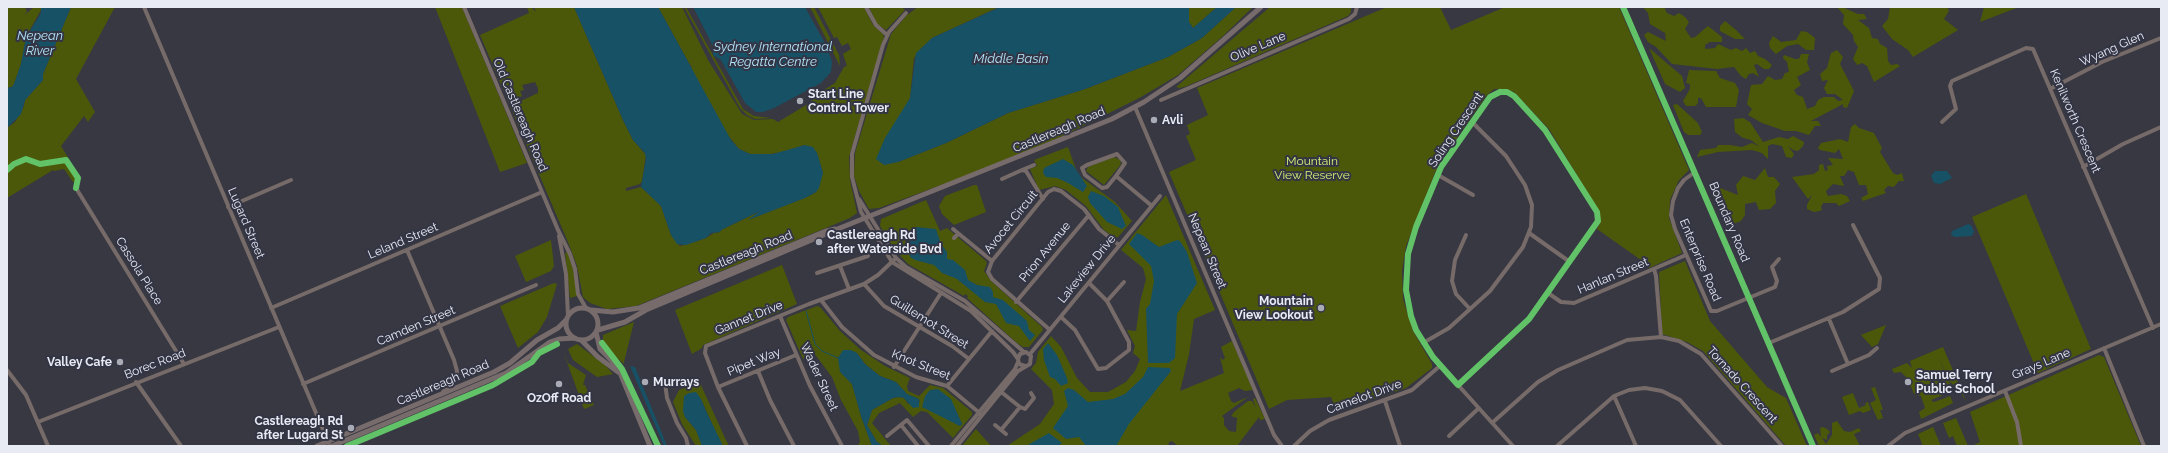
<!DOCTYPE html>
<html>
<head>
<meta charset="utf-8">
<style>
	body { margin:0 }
	#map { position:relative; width:2168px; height:453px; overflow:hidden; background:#373841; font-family:Raleway,sans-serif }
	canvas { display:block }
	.frame { position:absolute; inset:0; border:8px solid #e8eaf4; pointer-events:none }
</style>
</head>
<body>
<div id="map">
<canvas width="2168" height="453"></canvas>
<div class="frame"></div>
</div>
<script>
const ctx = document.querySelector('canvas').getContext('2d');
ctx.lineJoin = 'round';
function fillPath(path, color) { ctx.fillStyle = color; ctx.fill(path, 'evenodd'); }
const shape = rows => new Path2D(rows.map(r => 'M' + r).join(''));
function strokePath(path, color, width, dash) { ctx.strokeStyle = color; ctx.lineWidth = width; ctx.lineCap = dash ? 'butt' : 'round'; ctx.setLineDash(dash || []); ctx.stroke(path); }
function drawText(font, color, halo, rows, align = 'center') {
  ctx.font = font + ' Raleway,sans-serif'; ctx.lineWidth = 4; ctx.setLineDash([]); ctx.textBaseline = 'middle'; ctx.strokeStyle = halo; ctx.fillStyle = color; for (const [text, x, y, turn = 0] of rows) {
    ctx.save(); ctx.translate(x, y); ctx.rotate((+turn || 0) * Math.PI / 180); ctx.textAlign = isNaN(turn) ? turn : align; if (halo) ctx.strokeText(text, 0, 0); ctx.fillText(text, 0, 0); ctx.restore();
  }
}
fillPath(shape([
	[7,7,25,7,27,12,22,17,34,7,42,8,26,37,21,64,14,84,12,87,7,88],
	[71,7,115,7,76,79,95,112,88,122,84,116,61,146,69,159,67,161,78,181,73,182,64,169,54,171,53,170,7,198,7,128,15,122,24,106,25,100,43,80,43,74],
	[435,7,462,7,527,163,500,172],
	[527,7,531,7,536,12,534,7,574,7,623,120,633,140,646,155,642,181,640,184,626,188,626,191,641,187,661,206,671,235,680,246,706,238,714,233,720,232,721,230,767,208,748,220,811,195,816,192,823,173,817,153,804,145,788,151,765,155,750,154,739,149,723,129,698,84,691,67,692,66,690,65,658,7,682,7,708,60,742,114,754,120,773,119,778,122,808,104,810,105,812,104,811,101,816,95,835,83,844,67,847,66,843,54,851,49,848,43,842,46,837,37,834,38,818,7,864,7,873,25,883,34,884,37,849,157,850,180,857,213,850,218,636,306,607,309,590,303,583,297,577,266,568,242,510,106,538,93,538,88,535,82,522,85,524,90,520,91,522,96,509,103,480,35,529,13],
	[684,7,686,7,743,109,754,116,772,118,755,119,747,115,740,108],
	[810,7,814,7,839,55,840,66],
	[869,7,902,7,905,10,886,30,877,24],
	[918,7,999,7,932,38,914,58,910,98,904,109,898,162,946,143,1008,113,1085,89,1168,57,1202,38,1236,7,1253,7,1223,36,1178,75,1141,97,1063,136,971,174,879,208,869,209,859,191,854,176,855,153,891,34,907,15],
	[1189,7,1217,7,1193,28,1189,22],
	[1270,7,1351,7,1351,12,1348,16,1187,86,1180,88,1176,87],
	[1387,7,1440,7,1451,30,1505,7,1619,7,1689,170,1679,180,1670,200,1669,218,1682,253,1649,268,1648,265,1597,229,1600,223,1600,213,1549,129,1514,92,1505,89,1494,89,1486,96,1438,165,1406,246,1402,271,1403,299,1413,331,1432,364,1432,368,1406,388,1337,411,1331,397,1287,400,1269,409,1169,172,1196,160,1186,136,1190,134,1187,125,1208,115,1197,88],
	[1643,7,1664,7,1667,13,1674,16,1679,13,1685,17,1689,22,1685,29,1691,38,1695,37,1708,26,1722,37,1722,42,1710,42,1705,45,1705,49,1715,48,1718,44,1731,50,1736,48,1742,51,1746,48,1750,53,1755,51,1758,56,1765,59,1772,65,1769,69,1764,69,1757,64,1754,65,1759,77,1753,73,1749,74,1746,79,1741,76,1734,67,1717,69,1672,64,1656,47,1648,42,1644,35,1648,32,1666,41,1665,33,1650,24,1648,13],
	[1837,7,1842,7,1858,14,1864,14,1867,19,1858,20,1869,28,1872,38,1878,39,1880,44,1887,48,1888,61,1891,65,1897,64,1900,66,1874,82,1867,66,1862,63,1857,65,1853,59,1858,47,1854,41,1853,35,1843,24,1844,15],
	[1890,7,1947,7,1949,11,1944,19,1958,30,1913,57,1908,50,1892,39,1882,26,1888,19],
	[1984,7,2019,7,1980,22],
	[1725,21,1736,30,1745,39,1735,39,1720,31,1720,26],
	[1801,31,1807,32,1815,38,1814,50,1806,50,1798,44,1787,46,1776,54,1770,48,1769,43,1773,36,1781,42,1796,40],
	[1649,48,1682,76,1685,88,1680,92,1665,84],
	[1837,50,1843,57,1840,64,1854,91,1847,108,1843,107,1843,104,1811,121,1818,121,1821,126,1815,126,1809,135,1796,131,1785,131,1762,123,1748,115,1752,109,1747,104,1751,85,1762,84,1768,76,1775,80,1782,79,1785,73,1789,72,1787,62,1783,58,1784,55,1795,59,1799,59,1801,54,1809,54,1807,62,1810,70,1797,77,1801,85,1794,90,1797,95,1803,97,1807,109,1815,106,1818,100,1824,97,1834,97,1838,101,1843,100,1835,94,1827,94,1824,88,1828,80,1822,81,1820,74,1827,68,1831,53],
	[1689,70,1716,71,1720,78,1735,83,1739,90,1736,107,1706,107,1701,98,1698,98,1698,103,1695,106,1686,106,1683,101,1690,89,1690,84,1686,83],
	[1677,104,1698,123,1702,132,1700,135,1688,135,1684,132,1673,105],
	[1743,118,1750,122,1763,142,1779,137,1788,139,1793,136,1804,142,1803,146,1798,151,1793,150,1788,146,1794,154,1792,158,1786,157,1782,146,1772,144,1768,146,1768,159,1762,153,1752,150,1718,152,1697,157,1700,150,1716,148,1718,145,1730,145,1742,147,1752,143,1760,147,1751,140,1743,138,1735,132,1734,119],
	[1855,124,1859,128,1874,133,1882,148,1880,152,1893,173,1897,175,1902,173,1904,181,1899,181,1894,187,1888,186,1884,190,1886,193,1863,201,1861,198,1868,194,1866,185,1859,185,1854,172,1848,170,1844,176,1840,176,1844,186,1833,184,1826,191,1828,196,1841,194,1847,196,1850,201,1839,206,1836,203,1823,203,1821,207,1822,210,1819,211,1814,212,1807,209,1807,205,1812,195,1808,199,1792,177,1814,174,1819,170,1819,165,1823,164,1825,171,1828,170,1827,166,1833,165,1828,158,1843,159,1839,149,1835,153,1820,150,1818,148,1821,143,1840,139,1848,142,1851,127],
	[1068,147,1078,175,1115,202,1132,221,1118,237,1115,238,1104,230,1086,206,1066,190,1055,186,1039,190,1030,169,1037,166,1034,160],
	[1114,157,1120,160,1121,164,1104,185,1086,171,1088,167],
	[1765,168,1768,177,1774,177,1780,184,1775,191,1776,203,1770,209,1759,210,1756,202,1745,204,1745,215,1741,221,1727,226,1712,195,1720,188,1738,195,1736,185,1743,176,1755,180],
	[974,185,977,185,986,212,954,225,942,214,939,206,945,196],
	[2026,194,2091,349,2038,373,1972,217],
	[1166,195,1215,310,1194,319,1189,354,1180,391,1224,373,1220,357,1223,360,1225,358,1221,347,1232,341,1253,390,1245,391,1239,388,1228,393,1231,401,1234,403,1248,397,1222,416,1224,418,1224,425,1229,431,1236,432,1237,418,1231,416,1235,411,1248,401,1252,401,1256,408,1253,399,1255,398,1265,419,1260,420,1259,417,1237,446,1178,446,1172,441,1169,442,1168,446,1007,446,1040,424,1054,404,1052,390,1031,369,1036,363,1038,352,1051,336,1061,347,1077,378,1090,392,1108,392,1126,382,1135,371,1140,359,1133,353,1135,346,1127,330,1136,331,1140,302,1146,279,1143,268,1121,250],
	[926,200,940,231,947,228,985,260,987,263,984,271,991,281,1042,327,1043,330,1029,347,1023,347,1017,343,967,298,968,296,965,294,964,296,908,264,895,250,880,226,881,219],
	[551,240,554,266,551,271,526,282,515,256],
	[568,252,573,268,577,296,570,298,565,253],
	[1685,261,1710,321,1767,387,1786,398,1807,446,1786,446,1703,351,1687,342,1662,334,1659,272],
	[782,265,797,304,703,345,702,348,692,354,675,310],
	[554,283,557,284,547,317,538,332,518,348,500,306],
	[817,306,820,307,840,331,861,350,885,366,910,378,907,386,908,391,919,396,930,385,943,388,972,412,972,415,953,438,927,412,921,411,913,417,900,403,879,413,872,423,891,446,883,446,877,442,867,425,872,410,893,398,899,397,904,398,908,404,920,402,919,399,907,394,896,382,880,376,865,364,857,353,840,371,852,384,861,416,872,446,852,446,858,445,860,442,858,431,841,400,832,377,814,353,811,353,803,359,786,320,788,317],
	[953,405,962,424,960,426,936,413],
	[634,322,624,362,624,364,609,351,603,342,603,335],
	[1886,325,1878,344,1872,347,1861,335],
	[577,344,605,365,613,374,597,377,573,360,568,349],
	[1943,347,1966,401,1958,388,1950,382,1937,354,1953,391,1931,400,1934,402,1950,396,1953,403,1921,419,1919,412,1925,408,1921,396,1914,394,1908,379,1901,372,1894,373,1892,369,1907,363,1912,368,1910,361],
	[563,351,568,363,586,375,583,385,585,385,594,405,584,409],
	[2099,355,2104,357,2141,446,1972,446,1980,442,1970,412],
	[700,383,725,438,729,446,723,446,720,442,701,399,685,417,696,430,702,446,696,446,682,424,673,402,679,390],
	[1875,387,1883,410,1880,410,1883,418,1878,420,1870,403,1876,400,1871,388],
	[1853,393,1859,408,1866,405,1865,403,1868,402,1871,410,1863,413,1860,411,1849,415,1842,397],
	[1956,418,1968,446,1957,446,1953,436,1949,438,1943,423],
	[1837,421,1844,431,1850,432,1859,428,1861,431,1854,434,1860,446,1819,446,1814,435,1818,433,1821,437,1820,428,1823,427,1827,429,1830,432,1827,435,1827,440,1822,438,1826,444,1832,435,1832,423],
	[1933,427,1941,446,1923,446,1918,434],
	[976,429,991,446,962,446]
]), '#4c5809');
fillPath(shape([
	[41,7,71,7,43,74,43,80,25,100,21,114,7,128,7,88,12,87,14,84,21,64,26,37,41,13],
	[574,7,658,7,731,140,739,149,750,154,773,154,805,145,813,147,817,153,823,173,819,188,816,192,805,198,748,220,760,211,721,230,720,232,711,233,706,238,686,245,677,244,671,235,661,206,641,187,646,159,645,153,633,140,623,120],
	[693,7,805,7,827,47,832,62,831,72,821,83,774,108,763,112,756,112,745,103,721,60,713,55,713,46],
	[1000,7,1189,7,1189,22,1193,28,1217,7,1236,7,1202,38,1168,57,1085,89,1008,113,946,143,898,162,884,165,876,159,885,138,910,98,916,53,932,38],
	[1063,159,1073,165,1087,186,1083,192,1068,183,1057,178,1046,177,1043,173,1044,168],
	[1935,171,1947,171,1952,178,1940,184,1934,183,1931,176],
	[1091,191,1104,196,1118,207,1126,226,1122,229,1107,222,1090,203,1088,197],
	[1968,224,1971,225,1974,231,1972,236,1955,237,1951,235,1952,231],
	[916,227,936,229,941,244,947,252,947,259,953,260,965,270,968,280,977,285,990,287,993,292,993,297,1003,300,1027,321,1029,330,1035,335,1030,341,1019,326,1006,323,996,304,985,302,957,279,942,273,934,265,915,260,910,257,909,242,913,229],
	[1137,233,1142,235,1159,247,1177,240,1180,241,1187,252,1197,283,1177,314,1175,358,1169,363,1148,363,1146,309,1150,304,1154,281,1151,266,1129,244],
	[1048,343,1057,355,1067,378,1068,383,1061,386,1055,379,1050,377,1044,360,1043,349],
	[843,350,851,350,857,353,865,364,880,376,896,382,907,394,919,399,919,407,913,408,904,398,899,397,893,398,872,410,867,425,877,442,883,446,872,446,861,416,852,384,840,372,838,358],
	[630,366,635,367,667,446,664,446],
	[1148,367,1170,368,1171,371,1129,424,1116,446,1086,446,1079,437,1066,439,1053,428,1068,406,1064,391,1068,388,1074,390,1088,402,1113,399,1125,394,1143,377],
	[938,389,951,399,962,424,960,426,922,407,925,396,930,390],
	[696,392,701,399,706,411,723,446,702,446,696,430,685,417,683,411,684,396,689,393],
	[1049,433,1062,443,1058,446,1026,446]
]), '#175166');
strokePath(shape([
	[806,311,815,344,822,351,838,358]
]), '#175166', 1);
strokePath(shape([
	[144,7,330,446],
	[464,7,558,230,570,254,575,269,578,294,586,308],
	[866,7,876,25,887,35],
	[1623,7,1813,446],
	[906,13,889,32,883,45,852,154,852,177,861,212,892,262,971,311,1013,352,1018,359],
	[2050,89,2102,62,2161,38],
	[1500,92,1507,92,1514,96,1545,130,1597,212,1598,221,1529,319,1458,385,1433,357,1416,330,1411,316,1406,290,1408,254,1416,227,1441,167,1490,97,1500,92],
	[1161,100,1349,19,1355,14,1357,7],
	[1135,107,1274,435,1282,446],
	[1942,122,1956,109,1950,86,1952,81,2026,48,2033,49,2153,328],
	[2083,167,2123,144,2161,127],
	[1022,170,1034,165],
	[1695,172,1684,180,1678,188,1673,201,1671,215,1675,229,1711,311,1717,311,1775,287,1777,281,1772,267,1779,259],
	[1438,175,1473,195],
	[1116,176,1107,187,1102,188,1085,175,1082,168,1087,165,1117,154,1125,163,1116,176,1152,206],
	[1002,179,1022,170,1026,171,1043,199],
	[76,188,184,364],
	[859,199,896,258,906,267,965,301,1024,352],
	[228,207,291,180],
	[953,229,992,261],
	[1529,233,1570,262],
	[1466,235,1455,260,1452,281,1456,294,1470,309],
	[559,236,566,274,568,316],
	[954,238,958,234],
	[407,250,454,360,457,371,456,379,443,392],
	[840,266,849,289],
	[1654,269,1656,276,1661,337],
	[817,273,868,256],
	[864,284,884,306,952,346,969,359],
	[1548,293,1561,302,1574,303,1686,255],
	[821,300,842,327,874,355,916,377,947,386,982,415],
	[1107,301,1124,282],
	[1016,302,1089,215],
	[271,308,542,192],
	[780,316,810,386,842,446],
	[1061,317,1075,330,1098,369,1106,368,1129,350,1129,342,1107,301,1089,283],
	[1829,319,1848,364],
	[1050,330,992,279,988,272,992,261,1048,192,1054,189,1061,191,1084,209,1099,229,1119,245],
	[1423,343,1449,328,1490,291,1523,247,1531,227,1532,205,1525,185,1506,156,1472,122],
	[1769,343,1843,312,1879,289,1880,278,1853,225],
	[2104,348,2144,446],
	[1030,354,1160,196],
	[894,367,941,293],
	[7,370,26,395,48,446],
	[758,371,770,400,794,446],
	[1832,371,1869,355,1877,348],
	[136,382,181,446],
	[665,383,667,398,677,423,686,438,688,446],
	[303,384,536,285],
	[1458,385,1513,446],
	[947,386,992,331],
	[718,387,796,355],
	[1000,391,1020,407,1001,430],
	[2005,391,2017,422,2021,446],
	[1614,396,1636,446],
	[1385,401,1400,446],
	[1020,407,1025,409,1034,398,1031,393],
	[38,422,279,327],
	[1492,423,1538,382,1558,370,1627,340,1661,337,1679,341,1701,354,1782,446],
	[901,425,918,446],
	[995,425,1006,434],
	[887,436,907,420,929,446],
	[1449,436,1479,408],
	[747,446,718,387,705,353,706,346,809,304,864,284,878,275,896,258],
	[951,446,1015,369,1018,362],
	[957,446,1018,371,1030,364,1031,356,1026,352,1020,354,1018,359,1019,364,1025,366],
	[1294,446,1310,431,1329,420,1412,390,1441,365],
	[1557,446,1614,396,1629,390,1645,388,1662,391,1680,400,1721,446],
	[1888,446,1905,433,2161,324]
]), '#776b69', 4);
strokePath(shape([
	'566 324a16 16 0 1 1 32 0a16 16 0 1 1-32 0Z',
	[591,310,613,312,639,308,826,231,835,229],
	[598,330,625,322,646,310,840,228,1112,119,1144,102,1180,78,1261,7],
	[596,332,600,349,617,366,621,375,650,446],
	[581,340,598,357,618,372],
	[317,446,494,372,510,363,537,340,558,328,566,320],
	[332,446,506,373,550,342,559,339,575,338]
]), '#776b6c', 5);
strokePath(shape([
	[1623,7,1813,446],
	[1500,92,1507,92,1514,96,1545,130,1597,212,1598,221,1529,319,1458,385,1433,357,1416,330,1411,316,1406,290,1408,254,1416,227,1441,167,1490,97,1500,92],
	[7,170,14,164,26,159,40,164,66,160,78,178,76,188],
	[602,343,622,369,658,446],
	[347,446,493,385,532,362,539,353,557,344]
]), '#61c268', 6);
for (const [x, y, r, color] of [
	[800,101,4,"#aaacb5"],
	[1154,120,4,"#aaacb5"],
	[819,242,4,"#aaacb5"],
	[1321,308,4,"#aaacb5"],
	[120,362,4,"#aaacb5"],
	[645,382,4,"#aaacb5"],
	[1908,382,4,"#aaacb5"],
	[559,384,4,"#aaacb5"],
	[351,428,4,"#aaacb5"]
]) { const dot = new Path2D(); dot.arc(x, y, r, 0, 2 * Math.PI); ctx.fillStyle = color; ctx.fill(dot); strokePath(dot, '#333545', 1.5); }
drawText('12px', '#e8eaf4', '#333545', [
	["Olive Lane",1258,47,-23],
	["Wyang Glen",2112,49,-24],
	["Old Castlereagh Road",520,115,67],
	["Kenilworth Crescent",2075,121,67],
	["Castlereagh Road",1059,130,-23],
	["Soling Crescent",1456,130,-56],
	["Avocet Circuit",1011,222,-51],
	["Boundary Road",1729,222,67],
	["Lugard Street",246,223,67],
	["Leland Street",403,241,-23],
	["Nepean Street",1207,251,67],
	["Prion Avenue",1045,252,-51],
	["Castlereagh Road",746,253,-22],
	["Enterprise Road",1700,260,67],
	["Lakeview Drive",1087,269,-51],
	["Cassola Place",139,271,58],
	["Hanlan Street",1613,276,-23],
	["Gannet Drive",749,318,-22],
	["Guillemot Street",929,322,32],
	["Camden Street",416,326,-23],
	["Pipet Way",754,362,-22],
	["Borec Road",155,364,-21],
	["Grays Lane",2041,364,-23],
	["Knot Street",921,365,22],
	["Wader Street",819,377,65],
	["Castlereagh Road",443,383,-23],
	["Tornado Crescent",1742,385,48],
	["Camelot Drive",1364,397,-20]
]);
drawText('bold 12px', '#e8eaf4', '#333545', [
	["Start Line",808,94],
	["Control Tower",808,108],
	["Avli",1162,120],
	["Castlereagh Rd",827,235],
	["after Waterside Bvd",827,249],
	["Mountain",1313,301,"right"],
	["View Lookout",1313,315,"right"],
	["Valley Cafe",112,362,"right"],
	["Samuel Terry",1916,375],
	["Public School",1916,389],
	["Murrays",653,382],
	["OzOff Road",559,398,"center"],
	["Castlereagh Rd",343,421,"right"],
	["after Lugard St",343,435,"right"]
], 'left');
drawText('12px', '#d6f077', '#333545', [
	["Mountain",1312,161],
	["View Reserve",1312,175]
]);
drawText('italic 13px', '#b2e4fa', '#333545', [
	["Nepean",40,36],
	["River",40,51],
	["Sydney International",773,47],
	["Regatta Centre",773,62],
	["Middle Basin",1011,59]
]);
</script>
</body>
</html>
